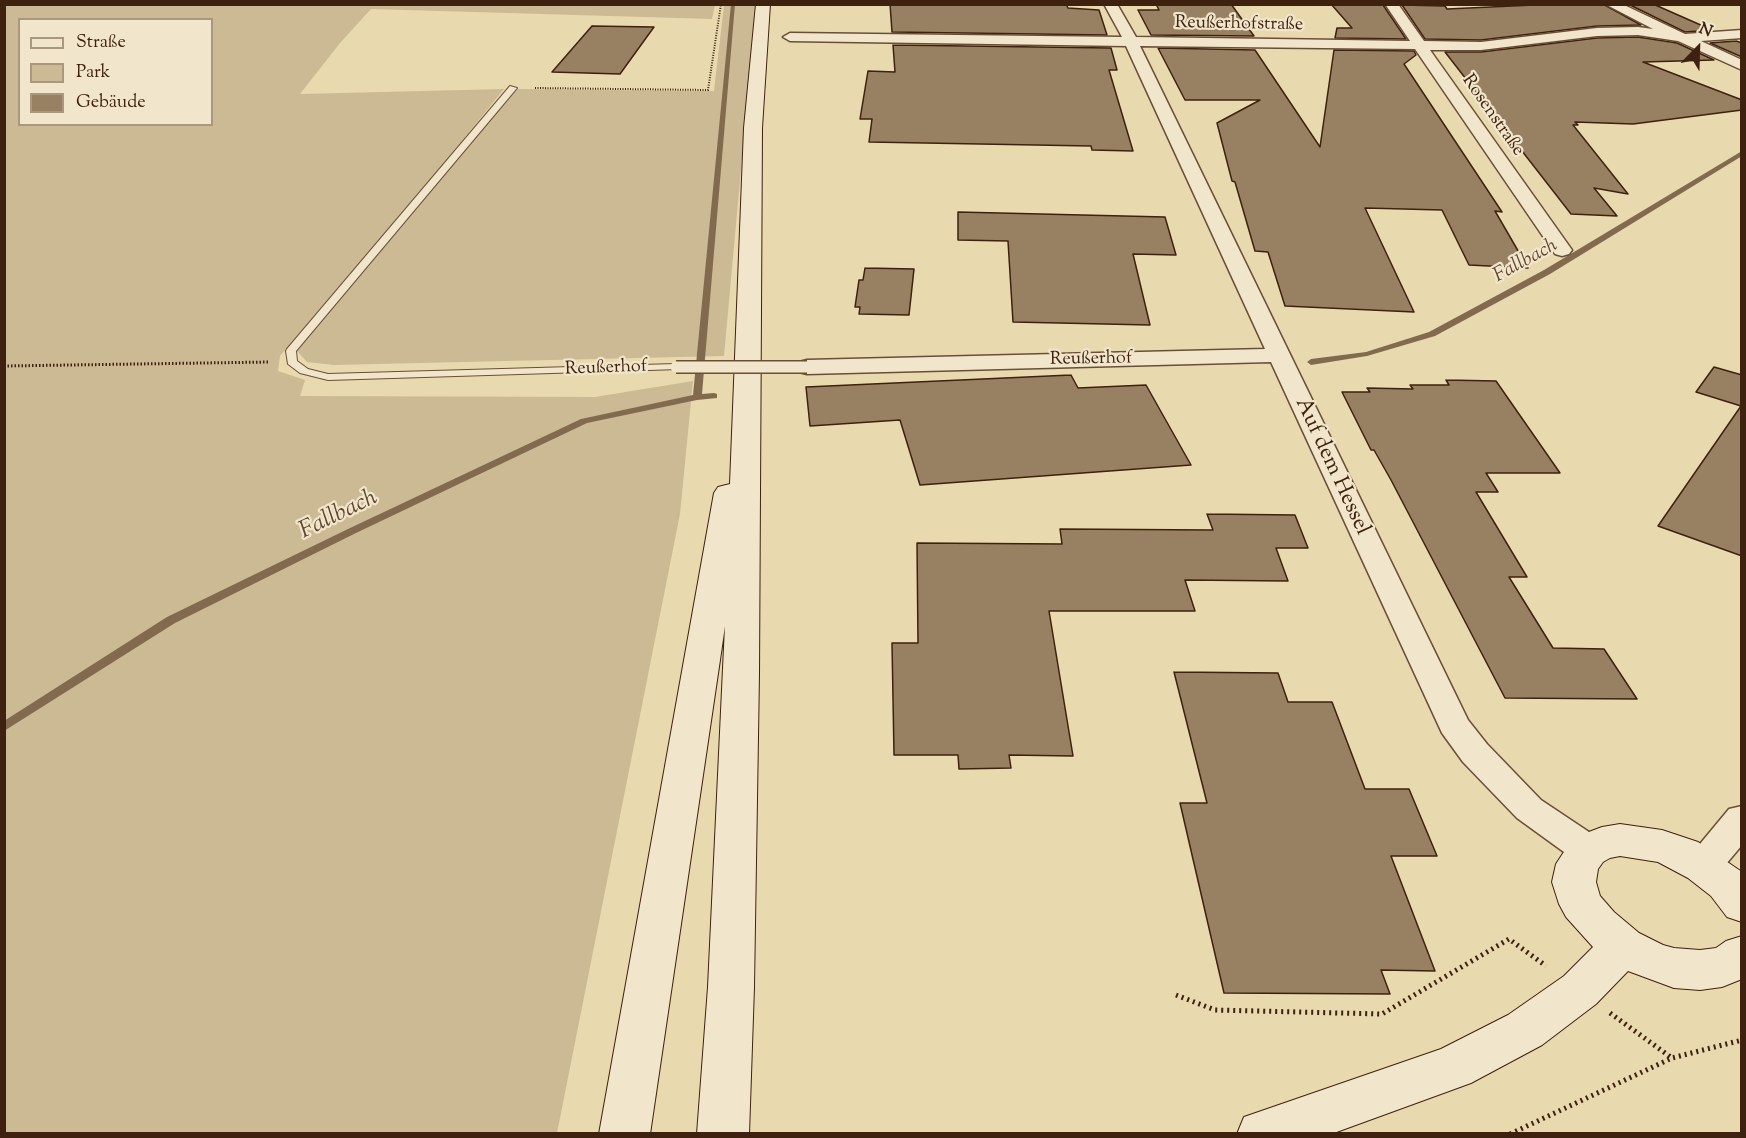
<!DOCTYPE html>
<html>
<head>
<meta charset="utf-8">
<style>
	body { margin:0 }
	#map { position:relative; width:1746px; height:1138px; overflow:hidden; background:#e9d9af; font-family:"Sorts Mill Goudy",serif }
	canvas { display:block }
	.frame { position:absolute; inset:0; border:6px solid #3e210f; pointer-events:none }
	.legend { position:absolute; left:18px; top:18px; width:195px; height:108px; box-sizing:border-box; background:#f1e6cb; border:2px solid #a99780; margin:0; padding:8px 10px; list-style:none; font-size:18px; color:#3e210f }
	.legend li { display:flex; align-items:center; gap:12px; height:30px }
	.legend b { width:30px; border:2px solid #a99780 }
	.north { position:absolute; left:1668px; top:18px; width:60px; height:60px; -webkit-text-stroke:4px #f1e6cb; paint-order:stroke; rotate:23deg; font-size:16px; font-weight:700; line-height:24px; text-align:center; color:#3e210f }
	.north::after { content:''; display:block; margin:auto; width:21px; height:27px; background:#3e210f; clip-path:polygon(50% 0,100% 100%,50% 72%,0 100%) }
</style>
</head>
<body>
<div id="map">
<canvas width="1746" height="1138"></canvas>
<div class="frame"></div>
<ul class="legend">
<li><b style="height:8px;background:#f1e6cb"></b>Straße</li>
<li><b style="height:16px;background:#ccba94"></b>Park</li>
<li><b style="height:16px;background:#978162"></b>Gebäude</li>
</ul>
<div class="north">N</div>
</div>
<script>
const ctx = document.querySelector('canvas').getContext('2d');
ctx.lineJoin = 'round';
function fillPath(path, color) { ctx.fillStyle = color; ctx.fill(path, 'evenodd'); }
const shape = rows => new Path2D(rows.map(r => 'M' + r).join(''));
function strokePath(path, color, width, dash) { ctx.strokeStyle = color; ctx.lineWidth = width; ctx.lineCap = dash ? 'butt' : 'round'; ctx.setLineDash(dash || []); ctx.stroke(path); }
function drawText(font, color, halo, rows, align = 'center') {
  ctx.font = font + ' "Sorts Mill Goudy",serif'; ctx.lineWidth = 4.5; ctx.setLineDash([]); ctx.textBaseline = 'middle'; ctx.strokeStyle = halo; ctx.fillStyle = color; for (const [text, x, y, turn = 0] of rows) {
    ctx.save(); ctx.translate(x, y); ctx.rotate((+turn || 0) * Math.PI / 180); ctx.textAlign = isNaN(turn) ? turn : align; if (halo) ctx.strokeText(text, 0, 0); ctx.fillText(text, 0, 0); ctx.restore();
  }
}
fillPath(shape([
	[5,5,715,5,712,19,371,9,340,43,300,94,504,89,437,172,280,356,278,371,305,380,300,396,595,397,693,381,680,514,557,1133,5,1134],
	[20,20,212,20,212,124,20,124],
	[724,5,756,5,724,356,334,365,307,362,297,351,445,170,518,89,714,91]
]), '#ccba94');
fillPath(shape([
	[731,4,735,4,702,394,714,393,717,394,717,398,697,400,587,423,356,533,175,623,4,731,4,721,167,617,348,529,581,419,693,395,731,4],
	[1742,151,1742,156,1550,274,1435,336,1367,356,1311,365,1307,362,1311,359,1366,352,1429,332,1544,270,1742,151]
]), '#826a4f');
const building = shape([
	[890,4,1066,4,1068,8,1099,10,1107,35,892,32,890,4],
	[1156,4,1231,4,1254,36,1151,35,1138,10,1159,10,1156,4],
	[1331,4,1383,5,1406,39,1335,38,1337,28,1352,28,1331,4],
	[1556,4,1603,4,1641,25,1597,26,1481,40,1425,39,1402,5,1445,6,1447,9,1556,4],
	[1628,4,1653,4,1712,30,1685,32,1628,4],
	[592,26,654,27,620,74,552,72,592,26],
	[1638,37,1677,43,1714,60,1643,62,1742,100,1742,110,1633,124,1575,122,1578,125,1573,125,1628,194,1594,188,1617,216,1571,214,1445,52,1481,52,1597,38,1638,37],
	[1736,41,1742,43,1742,57,1710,43,1736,41],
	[893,45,1111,48,1117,70,1109,70,1133,151,1092,150,1091,146,869,142,872,119,860,119,868,71,895,72,893,45],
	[1158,48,1255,50,1320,147,1334,50,1414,51,1416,55,1404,64,1502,212,1495,211,1528,268,1469,265,1442,210,1365,208,1414,312,1285,306,1268,252,1255,251,1235,182,1232,181,1217,123,1260,100,1185,100,1158,48],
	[958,212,1165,217,1176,255,1133,254,1150,325,1013,322,1008,241,958,240,958,212],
	[865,268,914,269,909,315,859,314,860,307,855,307,859,280,863,280,865,268],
	[1714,367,1742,375,1742,556,1658,526,1741,406,1696,392,1714,367],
	[1071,375,1078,388,1146,385,1191,465,920,485,900,420,810,426,806,387,1071,375],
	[1446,380,1496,381,1560,473,1486,473,1498,492,1476,492,1527,577,1509,577,1553,648,1604,649,1637,699,1505,698,1391,480,1374,450,1371,450,1342,392,1370,392,1367,388,1413,389,1410,385,1449,385,1446,380],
	[1207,514,1295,515,1308,548,1276,548,1288,581,1185,580,1195,611,1049,611,1073,756,1009,755,1011,768,959,769,958,755,894,755,892,643,918,643,917,543,1062,544,1060,529,1213,530,1207,514],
	[1174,672,1278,673,1288,702,1332,702,1365,789,1409,789,1437,856,1391,856,1435,971,1381,970,1390,994,1224,993,1180,803,1207,803,1174,672]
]);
fillPath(building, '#978162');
strokePath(building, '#3e210f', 1.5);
const lane = shape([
	[510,86,517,88,296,351,297,361,308,369,328,374,676,364,680,365,680,369,328,380,300,373,288,364,286,351,287,349,510,86]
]);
const street = shape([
	[1104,4,1117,4,1136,37,1410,41,1385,4,1398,4,1424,41,1481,42,1597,28,1638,27,1653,29,1605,4,1622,4,1685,34,1742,30,1742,38,1701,41,1742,60,1742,70,1678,41,1638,35,1597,36,1481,50,1430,50,1572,250,1569,254,1562,256,1555,254,1415,49,1140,46,1468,720,1487,744,1541,800,1601,840,1606,850,1601,860,1588,864,1575,860,1517,818,1463,762,1442,733,1271,362,807,374,799,372,796,367,799,362,807,360,1265,349,1126,46,790,41,783,37,790,33,1122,37,1104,4],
	[1742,806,1742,845,1716,876,1703,881,1690,876,1685,866,1690,856,1729,809,1742,806]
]);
const secondary = shape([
	[756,4,770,4,762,128,759,674,754,987,749,1134,697,1134,708,987,725,626,650,1134,599,1134,714,493,718,487,730,484,744,128,756,4],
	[1620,824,1662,830,1698,842,1742,872,1742,922,1727,917,1711,896,1688,878,1658,862,1620,856,1610,858,1603,862,1598,869,1596,882,1600,896,1614,912,1639,933,1663,945,1674,948,1700,950,1716,948,1726,941,1742,936,1742,979,1722,987,1700,990,1674,988,1628,971,1596,1004,1542,1045,1471,1083,1331,1134,1237,1134,1244,1117,1441,1049,1508,1015,1564,976,1593,947,1566,917,1559,904,1552,882,1556,864,1573,838,1602,827,1620,824]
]);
strokePath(lane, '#694f37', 2);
strokePath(street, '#694f37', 3);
strokePath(secondary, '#3e210f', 2);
strokePath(shape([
	[535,88,708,90,721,4]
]), '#3e210f', 2, [1, 1.5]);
strokePath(shape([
	[4,366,270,362]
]), '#3e210f', 3, [1.5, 2]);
strokePath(shape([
	[1176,995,1215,1010,1382,1014,1509,939,1546,966],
	[1610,1013,1672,1058],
	[1510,1134,1672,1058,1742,1040]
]), '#3e210f', 5, [2, 4]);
fillPath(lane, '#f1e6cb');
fillPath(street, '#f1e6cb');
fillPath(secondary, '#f1e6cb');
const laneBridge = shape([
	[676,367,807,367]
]);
strokePath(laneBridge, '#694f37', 14, []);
strokePath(laneBridge, '#f1e6cb', 11);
drawText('18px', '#3e210f', '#f1e6cb', [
	["Reußerhofstraße",1239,25,1],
	["Rosenstraße",1492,116,55],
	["Reußerhof",1091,360,-1],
	["Reußerhof",606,369,-2]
]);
drawText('italic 20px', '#60452f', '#f1e6cb', [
	["Fallbach",1526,262,-29]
]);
drawText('22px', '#3e210f', '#f1e6cb', [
	["Auf dem Hessel",1331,467,65]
]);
drawText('italic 24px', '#60452f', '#f1e6cb', [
	["Fallbach",339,516,-26]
]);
</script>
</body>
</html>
